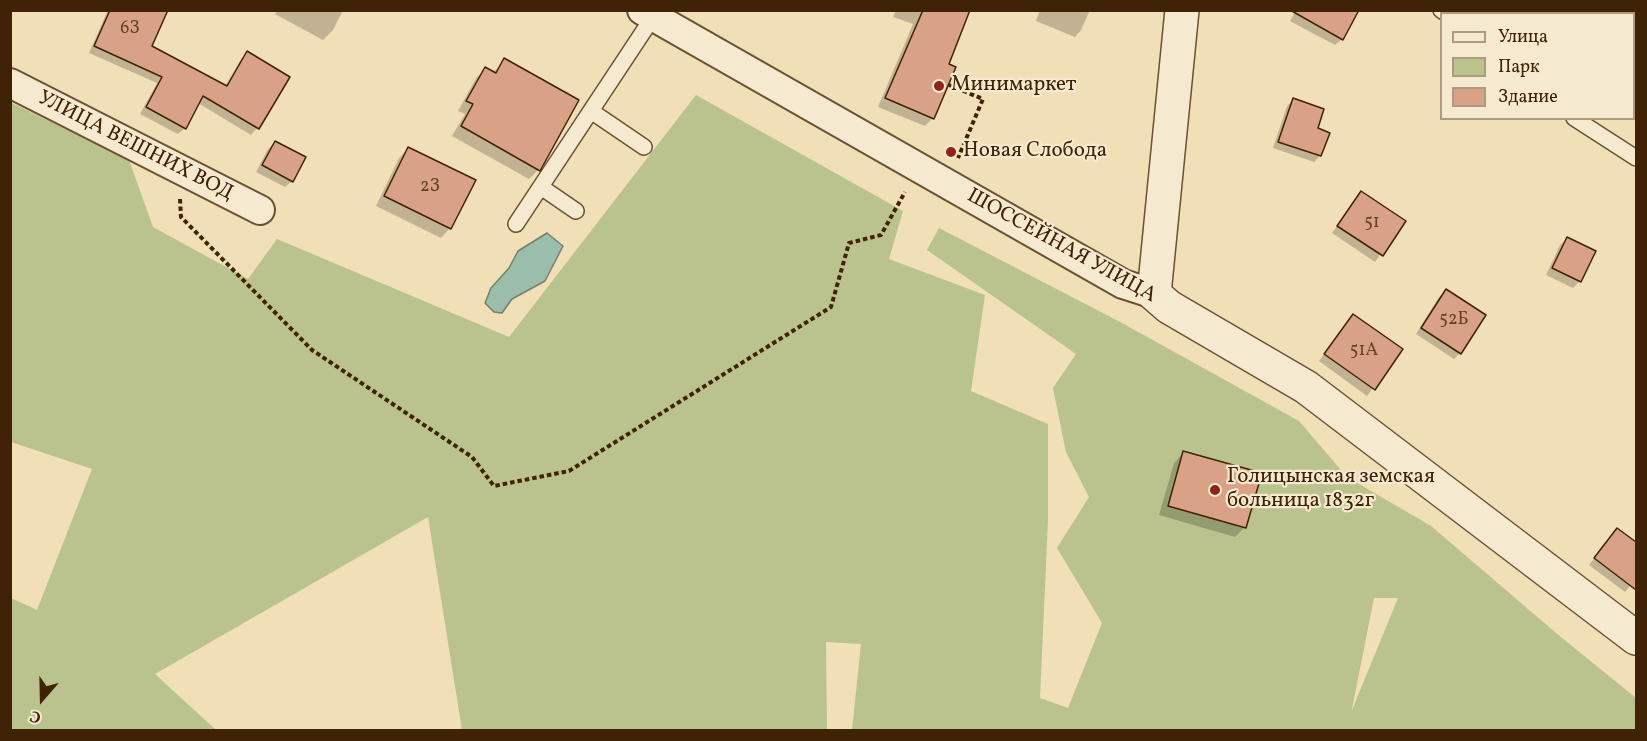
<!DOCTYPE html>
<html>
<head>
<meta charset="utf-8">
<style>
	body { margin:0 }
	#map { position:relative; width:1647px; height:741px; overflow:hidden; background:#f0dfb7; font-family:Vollkorn,serif }
	canvas { display:block }
	.frame { position:absolute; inset:0; border:12px solid #402206; pointer-events:none }
	.legend { position:absolute; left:1440px; top:12px; width:195px; height:108px; box-sizing:border-box; background:#f5ead0; border:2px solid #ad9a7f; margin:0; padding:8px 10px; list-style:none; font-size:18px; color:#402206 }
	.legend li { display:flex; align-items:center; gap:12px; height:30px }
	.legend b { width:30px; border:2px solid #ad9a7f }
	.north { position:absolute; left:12px; top:669px; width:60px; height:60px; -webkit-text-stroke:4px #f5ead0; paint-order:stroke; rotate:200deg; font-size:16px; font-weight:700; line-height:24px; text-align:center; color:#402206 }
	.north::after { content:''; display:block; margin:auto; width:21px; height:27px; background:#402206; clip-path:polygon(50% 0,100% 100%,50% 72%,0 100%) }
</style>
</head>
<body>
<div id="map">
<canvas width="1647" height="741"></canvas>
<div class="frame"></div>
<ul class="legend">
<li><b style="height:8px;background:#f5ead0"></b>Улица</li>
<li><b style="height:16px;background:#bac28e"></b>Парк</li>
<li><b style="height:16px;background:#d9a185"></b>Здание</li>
</ul>
<div class="north">С</div>
</div>
<script>
const ctx = document.querySelector('canvas').getContext('2d');
ctx.lineJoin = 'round';
function fillPath(path, color) { ctx.fillStyle = color; ctx.fill(path, 'evenodd'); }
const shape = rows => new Path2D(rows.map(r => 'M' + r).join(''));
function strokePath(path, color, width, dash) { ctx.strokeStyle = color; ctx.lineWidth = width; ctx.lineCap = dash ? 'butt' : 'round'; ctx.setLineDash(dash || []); ctx.stroke(path); }
function drawText(font, color, halo, rows, align = 'center') {
  ctx.font = font + ' Vollkorn,serif'; ctx.lineWidth = 4.5; ctx.setLineDash([]); ctx.textBaseline = 'middle'; ctx.strokeStyle = halo; ctx.fillStyle = color; for (const [text, x, y, turn = 0] of rows) {
    ctx.save(); ctx.translate(x, y); ctx.rotate((+turn || 0) * Math.PI / 180); ctx.textAlign = isNaN(turn) ? turn : align; if (halo) ctx.strokeText(text, 0, 0); ctx.fillText(text, 0, 0); ctx.restore();
  }
}
fillPath(shape([
	[696,95,903,211,889,259,985,295,971,391,1048,424,1048,520,1040,698,1068,708,1102,623,1057,548,1089,497,1066,452,1053,388,1076,354,927,250,939,228,1122,323,1299,421,1347,477,1431,526,1556,633,1636,698,1636,730,852,730,861,644,826,642,827,730,462,730,428,517,155,674,216,730,11,730,11,598,37,610,92,469,11,442,10,102,129,160,153,227,248,279,277,239,509,337],
	[1374,598,1398,598,1352,710,1352,709]
]), '#bac28e');
const water = shape([
	[547,233,563,246,545,281,512,299,502,313,494,312,485,303,491,288,509,268,518,251,547,233]
]);
fillPath(water, '#9abdac');
strokePath(water, '#767f6a', 1.5);
fillPath(shape([
	[108,10,158,10,150,46,225,86,241,59,247,53,288,77,257,128,251,135,198,103,185,128,178,134,140,114,157,83,89,53],
	[277,10,343,10,333,30,323,40,275,14],
	[896,10,969,10,947,65,933,118,925,126,878,107,913,24,893,17],
	[1040,10,1090,10,1081,30,1075,37,1036,21],
	[1296,10,1342,39,1335,45,1290,21],
	[1594,10,1619,10,1623,14,1592,14],
	[505,59,538,170,529,179,452,136,465,114,458,111,476,78,486,69,493,73],
	[1293,100,1316,129,1320,156,1314,162,1273,148,1287,106],
	[275,142,292,181,285,187,256,172,268,149],
	[408,149,450,228,441,238,376,206,399,158],
	[1361,193,1404,221,1375,262,1332,233],
	[1567,239,1594,252,1580,281,1573,288,1546,275,1560,245],
	[1446,291,1460,353,1454,359,1416,334,1439,297],
	[1353,316,1401,349,1367,396,1319,361],
	[1183,453,1245,527,1235,537,1159,515,1174,463],
	[1617,530,1636,544,1636,579,1625,592,1589,565]
]), '#0003');
const building = shape([
	[110,10,168,10,152,46,227,86,247,51,290,77,259,129,203,96,186,129,146,107,162,77,94,46,110,10],
	[923,10,970,10,949,64,956,67,934,119,885,98,923,10],
	[1290,10,1359,10,1343,40,1290,10],
	[504,58,579,100,540,171,461,126,473,104,466,101,485,67,496,73,504,58],
	[1293,98,1324,109,1318,128,1330,133,1321,156,1278,142,1293,98],
	[275,141,306,157,293,182,262,165,275,141],
	[408,147,476,180,451,229,384,196,408,147],
	[1361,191,1406,221,1383,256,1337,226,1361,191],
	[1567,237,1596,251,1581,282,1552,268,1567,237],
	[1446,289,1486,315,1461,354,1421,328,1446,289],
	[1353,314,1403,349,1375,390,1324,354,1353,314],
	[1183,451,1262,473,1246,528,1168,506,1183,451],
	[1617,528,1636,542,1636,590,1594,558,1617,528]
]);
fillPath(building, '#d9a185');
strokePath(building, '#402206', 1.5);
const service = shape([
	[1441,10,1447,14],
	[591,111,644,147],
	[1574,118,1636,158],
	[541,187,576,211],
	[516,224,653,17,655,10]
]);
const minor = shape([
	[642,10,1123,284,1154,294],
	[10,83,260,210]
]);
const tertiary = shape([
	[1182,10,1154,294,1169,307,1306,387,1636,638]
]);
strokePath(service, '#6c5132', 18);
strokePath(minor, '#6c5132', 32);
strokePath(tertiary, '#6c5132', 36);
strokePath(shape([
	[949,85,983,99,958,158],
	[180,199,181,217,312,350,472,457,494,486,569,471,831,307,849,243,881,235,905,192]
]), '#402206', 4, [4.5, 3]);
strokePath(service, '#f5ead0', 15);
strokePath(minor, '#f5ead0', 28);
strokePath(tertiary, '#f5ead0', 33);
for (const [x, y, r, color] of [
	[939,86,6,"#8f2418"],
	[951,152,6,"#8f2418"],
	[1215,490,6,"#8f2418"]
]) { const dot = new Path2D(); dot.arc(x, y, r, 0, 2 * Math.PI); ctx.fillStyle = color; ctx.fill(dot); strokePath(dot, '#f5ead0', 2); }
drawText('18px', '#664226', null, [
	["6З",130,30],
	["2З",430,188],
	["51",1372,224],
	["52Б",1454,321],
	["51А",1364,352]
]);
drawText('21px', '#402206', '#f5ead0', [
	["Минимаркет",951,86],
	["Новая Слобода",963,152],
	["Голицынская земская",1227,478],
	["больница 1832г",1227,502]
], 'left');
drawText('21px', '#402206', '#f5ead0', [
	["УЛИЦА ВЕШНИХ ВОД",135,147,27],
	["ШОССЕЙНАЯ УЛИЦА",1061,247,29]
]);
</script>
</body>
</html>
